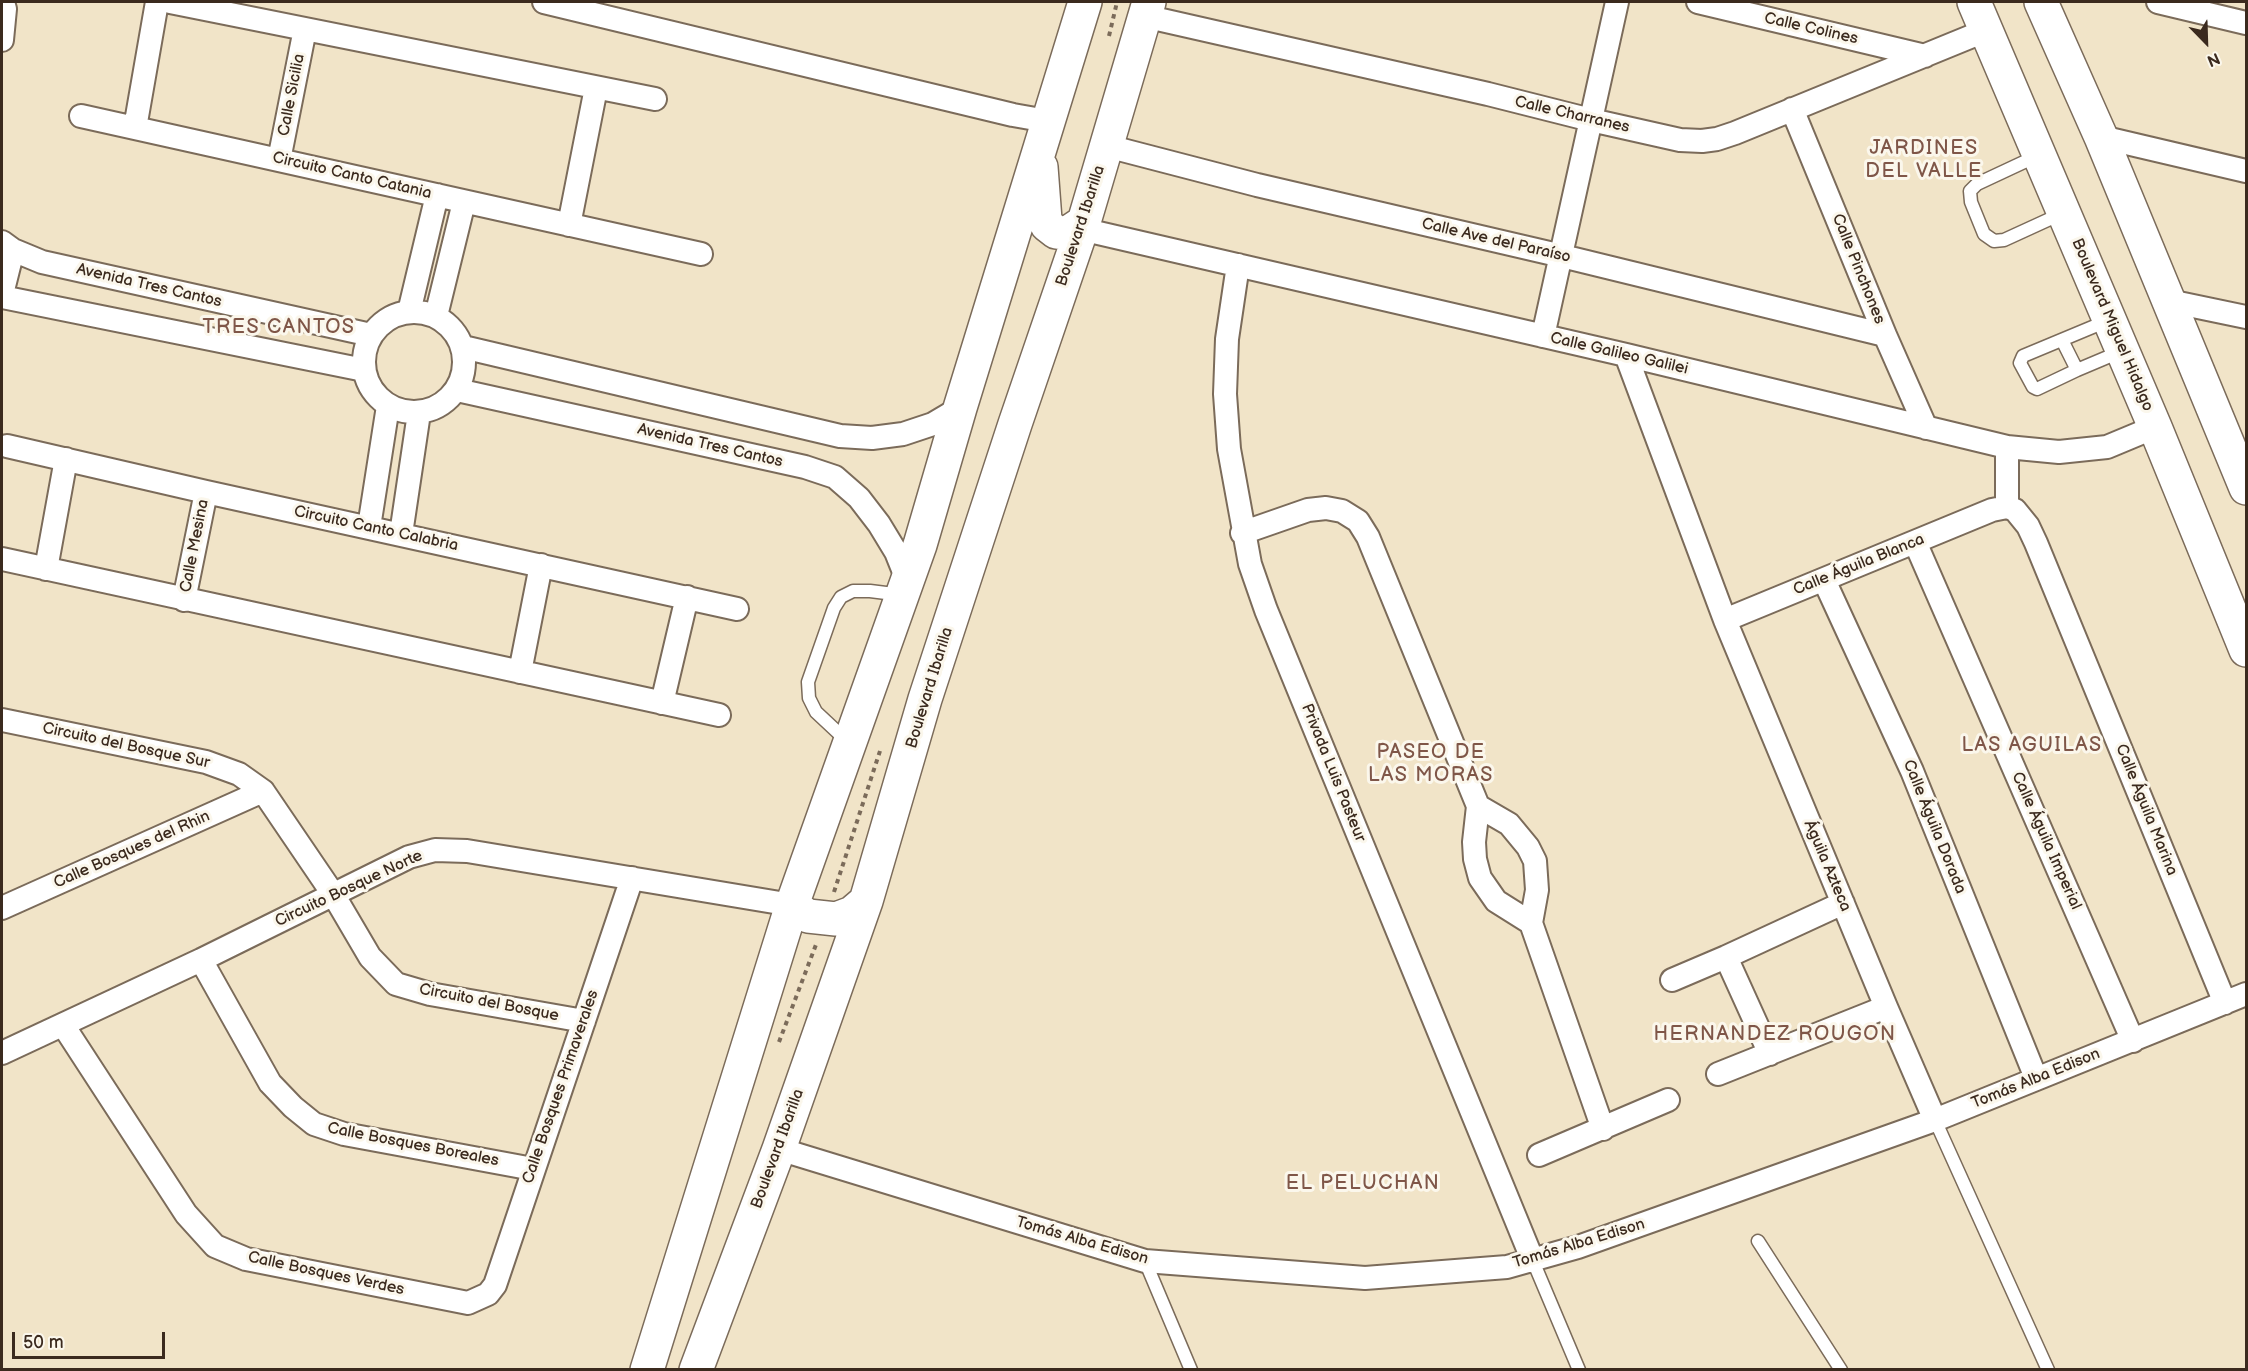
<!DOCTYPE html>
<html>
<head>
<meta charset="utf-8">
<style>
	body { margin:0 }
	#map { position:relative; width:2248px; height:1371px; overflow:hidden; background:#f1e4c8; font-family:"Balsamiq Sans",sans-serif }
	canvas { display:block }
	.frame { position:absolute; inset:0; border:3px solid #3b2a1e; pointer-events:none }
	.north { position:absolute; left:2176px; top:12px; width:60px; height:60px; -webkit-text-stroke:4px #fbf7ec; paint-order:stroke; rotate:157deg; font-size:16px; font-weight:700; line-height:24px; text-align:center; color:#3b2a1e }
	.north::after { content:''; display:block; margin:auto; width:21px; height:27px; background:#3b2a1e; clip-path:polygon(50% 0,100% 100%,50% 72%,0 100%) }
	.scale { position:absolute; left:12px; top:1332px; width:153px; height:27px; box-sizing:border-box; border:3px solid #3b2a1e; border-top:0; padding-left:8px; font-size:18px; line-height:21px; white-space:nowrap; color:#3b2a1e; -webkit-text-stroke:4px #fbf7ec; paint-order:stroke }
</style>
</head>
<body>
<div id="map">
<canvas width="2248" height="1371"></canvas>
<div class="frame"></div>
<div class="north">N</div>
<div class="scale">50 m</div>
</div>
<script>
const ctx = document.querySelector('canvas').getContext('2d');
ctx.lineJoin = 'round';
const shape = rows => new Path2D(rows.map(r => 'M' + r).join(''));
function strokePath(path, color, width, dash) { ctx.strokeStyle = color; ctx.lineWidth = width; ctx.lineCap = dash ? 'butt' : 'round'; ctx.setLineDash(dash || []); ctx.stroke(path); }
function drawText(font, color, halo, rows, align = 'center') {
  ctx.font = font + ' "Balsamiq Sans",sans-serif'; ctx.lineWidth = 6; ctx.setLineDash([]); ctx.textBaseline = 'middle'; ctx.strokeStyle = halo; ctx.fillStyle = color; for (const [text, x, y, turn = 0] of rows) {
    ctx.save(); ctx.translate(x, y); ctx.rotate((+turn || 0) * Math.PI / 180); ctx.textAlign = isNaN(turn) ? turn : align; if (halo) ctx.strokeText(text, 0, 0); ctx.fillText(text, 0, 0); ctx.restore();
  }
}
const service = shape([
	[2039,155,1977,184,1970,191,1971,202,1984,234,1994,241,2004,240,2063,213],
	[2062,340,2077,370,2037,389,2033,387,2020,363,2023,356,2107,321],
	[2077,370,2122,351],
	[847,741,816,712,809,698,808,682,834,608,841,597,853,591,870,591,902,595],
	[1935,1120,2048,1370],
	[1758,1241,1841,1370],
	[1145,1261,1191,1370],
	[1533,1261,1579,1370]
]);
const minor = shape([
	[170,2,655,99],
	[544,2,1013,115,1047,121],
	[1698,2,1925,56],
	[2158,2,2246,23],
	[1144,16,1488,94,1591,120,1680,140,1702,141,1717,139,1735,133,1987,30],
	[2,40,5,9,3,2],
	[1792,109,1885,335,1926,428],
	[81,116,701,254],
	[135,128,157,2],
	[2101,137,2246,171],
	[1107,146,1257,185,1562,256,1885,335],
	[279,160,305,29],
	[569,225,596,88],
	[1081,229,1626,355,2007,447,2059,452,2107,447,2155,427],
	[2,242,13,250,42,262,371,335],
	[1238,265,1227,339,1225,394,1229,449,1250,564,1266,610,1533,1261],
	[2,294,13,250],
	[2,297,364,370],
	[2169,301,2246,317],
	'364 362a50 50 0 1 1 100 0a50 50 0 1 1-100 0Z',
	[409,312,437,195],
	[436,316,464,202],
	[1543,336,1617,2],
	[463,347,840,436,872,438,903,434,933,424,960,408],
	[1626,355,1725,620,1886,1007,1935,1120],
	[457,390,805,467,835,477,859,498,879,524,896,552,908,582],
	[7,446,206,492,737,609],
	[2007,507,2007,447],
	[369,527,388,406],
	[1242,533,1308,510,1326,508,1342,511,1358,521,1368,537,1478,806,1474,842,1475,859,1480,878,1496,901,1531,923],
	[401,534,419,413],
	[1915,542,2133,1041],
	[2,559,719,715],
	[46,569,66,459],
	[1824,580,1912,771,2036,1078],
	[184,600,206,492],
	[1725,620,1992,510,2007,507,2015,510,2028,526,2036,543,2225,1003],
	[520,672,541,565],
	[662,703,687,597],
	[2,720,206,762,239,774,263,791,333,894,370,957,396,984,430,994,584,1021],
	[1478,806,1509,824,1528,847,1535,861,1537,890,1531,923,1603,1129],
	[2,908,263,791],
	[1726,957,1770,1054],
	[201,960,270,1083,293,1107,314,1124,344,1134,533,1169],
	[1672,980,1726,957,1843,903],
	[63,1025,186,1214,215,1246,246,1259,468,1303,488,1294,495,1285,632,878],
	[2,1053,201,960,409,857,435,850,467,851,792,905],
	[1718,1074,1886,1007],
	[779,1149,1145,1261,1365,1278,1507,1267,1578,1247,1935,1120,2246,994],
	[1539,1155,1668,1100]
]);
const secondary = shape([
	[1974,2,2155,427,2246,650],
	[2041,2,2101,137,2246,488],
	[1041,167,1045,220,1047,225,1056,232,1063,233,1069,232,1084,222],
	[792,905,808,916,836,919,852,913,866,901],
	[647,1370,792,905,920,545,960,408,1085,2],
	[696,1370,779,1149,866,901,925,699,1015,424,1084,222,1149,2]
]);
strokePath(service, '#7b6b5a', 15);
strokePath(minor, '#7b6b5a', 26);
strokePath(secondary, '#7b6b5a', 36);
strokePath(shape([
	[1109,36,1117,2],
	[834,892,880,751],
	[779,1042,817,942]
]), '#7b6b5a', 4, [4.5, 4.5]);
strokePath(service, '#fff', 12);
strokePath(minor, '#fff', 22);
strokePath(secondary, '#fff', 33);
drawText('16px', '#3b2a1e', '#fbf7ec', [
	["Calle Colines",1811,29,13],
	["Calle Sicilia",292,95,-79],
	["Calle Charranes",1572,115,13],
	["Circuito Canto Catania",352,176,13],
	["Boulevard Ibarilla",1081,226,-72],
	["Calle Ave del Paraíso",1496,241,13],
	["Calle Pinchones",1858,269,68],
	["Avenida Tres Cantos",149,286,13],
	["Boulevard Miguel Hidalgo",2112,325,67],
	["Calle Galileo Galilei",1619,354,13],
	["Avenida Tres Cantos",710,446,13],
	["Circuito Canto Calabria",376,529,12],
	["Calle Mesina",195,546,-79],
	["Calle Águila Blanca",1859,565,-22],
	["Boulevard Ibarilla",930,688,-73],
	["Circuito del Bosque Sur",126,746,12],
	["Privada Luis Pasteur",1333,773,68],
	["Calle Águila Marina",2146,810,68],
	["Calle Águila Dorada",1934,827,68],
	["Calle Águila Imperial",2046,841,66],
	["Calle Bosques del Rhin",132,850,-24],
	["Águila Azteca",1827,866,67],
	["Circuito Bosque Norte",349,889,-25],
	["Circuito del Bosque",489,1003,11],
	["Tomás Alba Edison",2036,1079,-22],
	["Calle Bosques Primaverales",561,1087,-71],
	["Calle Bosques Boreales",413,1145,11],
	["Boulevard Ibarilla",778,1149,-70],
	["Tomás Alba Edison",1082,1241,16],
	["Tomás Alba Edison",1579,1244,-17],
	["Calle Bosques Verdes",326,1274,12]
]);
ctx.letterSpacing = '1.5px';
drawText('20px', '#7f5648', '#fbf7ec', [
	["JARDINES",1924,149],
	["DEL VALLE",1924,172],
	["TRES CANTOS",279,328],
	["LAS AGUILAS",2032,746],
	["PASEO DE",1431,753],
	["LAS MORAS",1431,776],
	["HERNANDEZ ROUGON",1775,1035],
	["EL PELUCHAN",1363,1184]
]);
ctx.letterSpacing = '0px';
</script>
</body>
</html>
